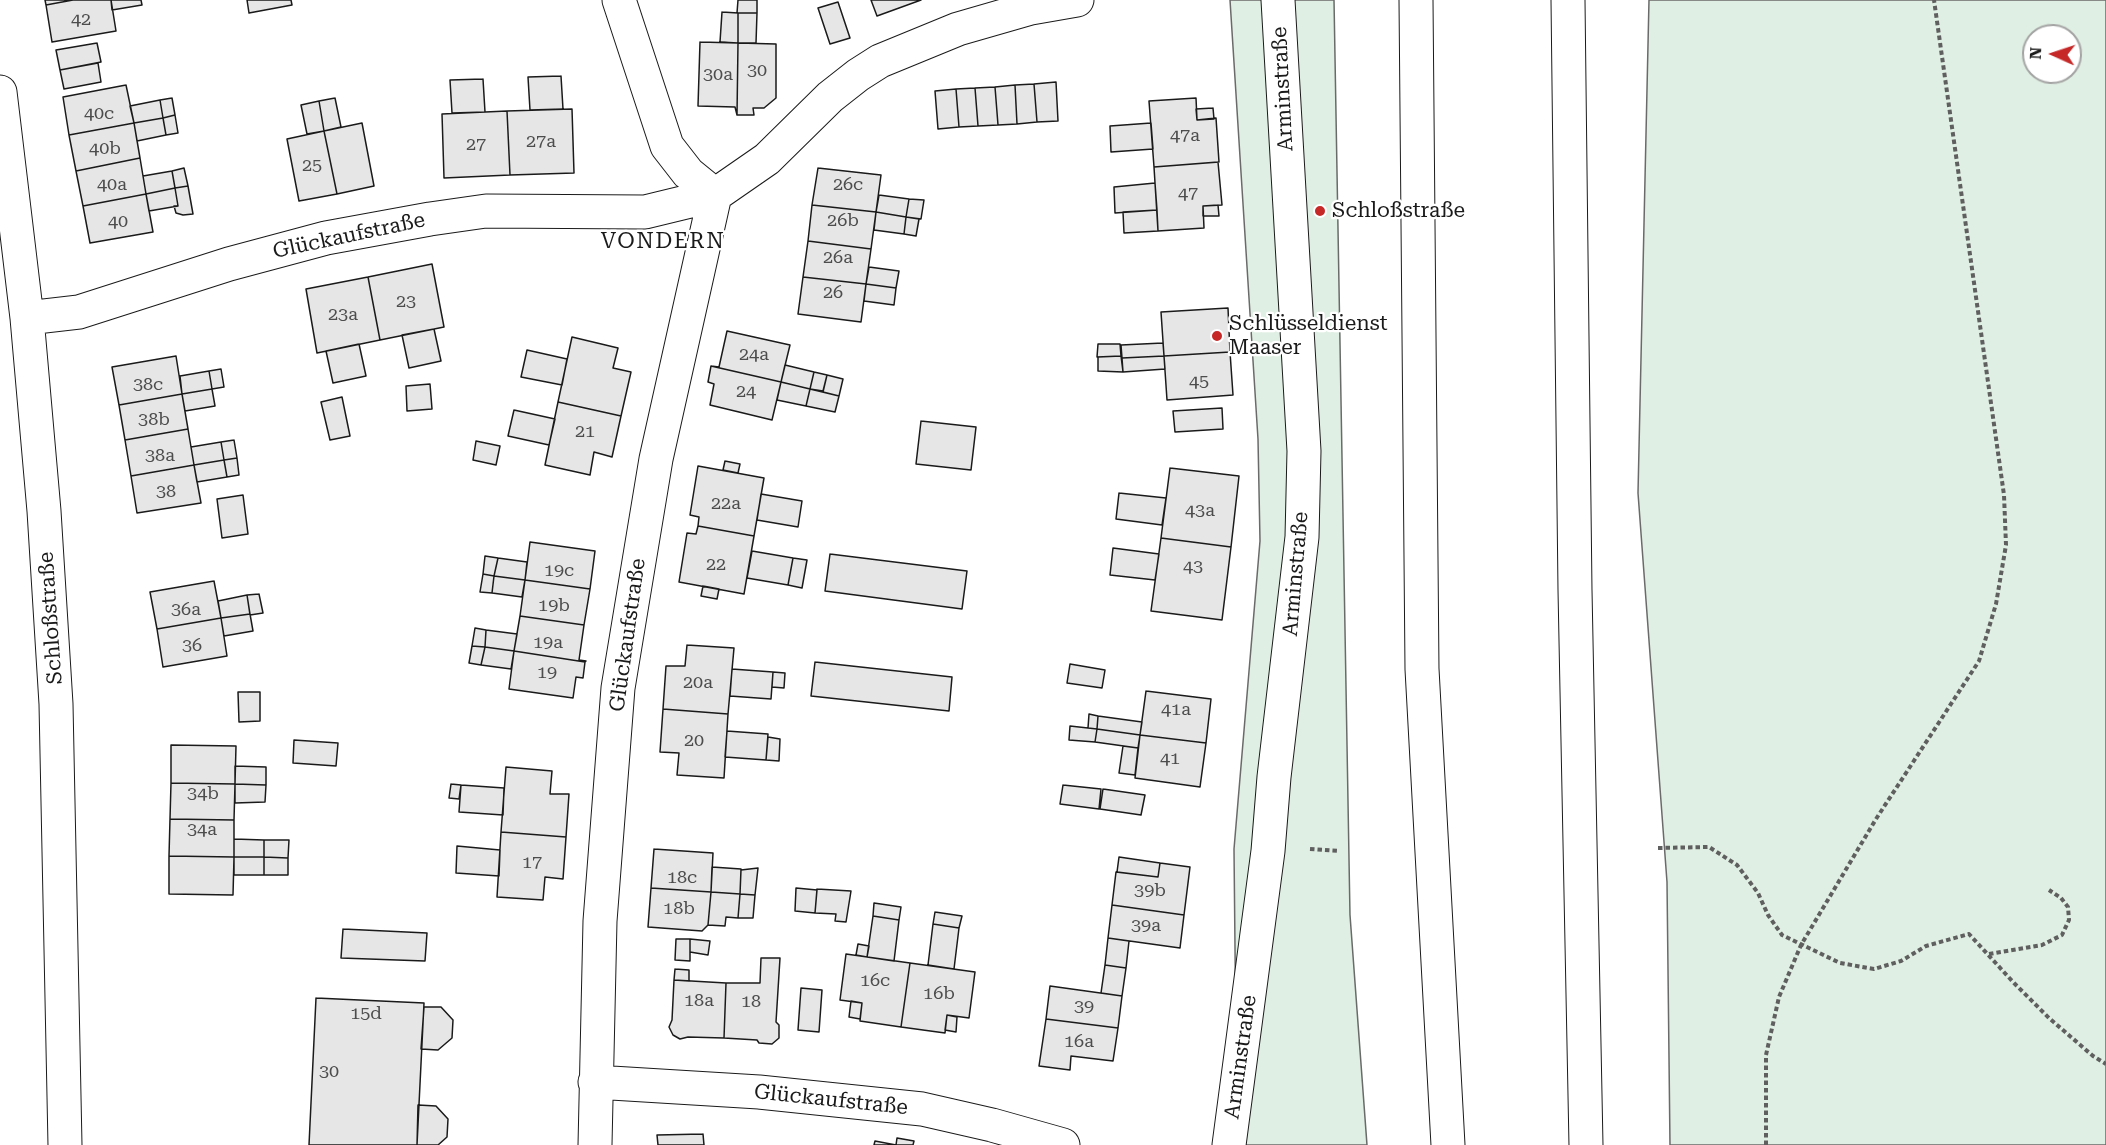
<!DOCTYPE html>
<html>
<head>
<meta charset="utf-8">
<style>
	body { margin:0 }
	#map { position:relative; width:2106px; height:1145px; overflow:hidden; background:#fff; font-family:"Roboto Serif",serif }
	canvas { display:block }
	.north { position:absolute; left:2022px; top:24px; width:60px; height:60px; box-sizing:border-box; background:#fff; border:2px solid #a3a3a3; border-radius:50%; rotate:273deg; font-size:16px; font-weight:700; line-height:24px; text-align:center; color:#1a1a1a }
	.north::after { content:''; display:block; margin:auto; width:21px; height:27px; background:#c62828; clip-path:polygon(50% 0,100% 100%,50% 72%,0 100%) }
</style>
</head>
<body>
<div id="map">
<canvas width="2106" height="1145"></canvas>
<div class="north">N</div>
</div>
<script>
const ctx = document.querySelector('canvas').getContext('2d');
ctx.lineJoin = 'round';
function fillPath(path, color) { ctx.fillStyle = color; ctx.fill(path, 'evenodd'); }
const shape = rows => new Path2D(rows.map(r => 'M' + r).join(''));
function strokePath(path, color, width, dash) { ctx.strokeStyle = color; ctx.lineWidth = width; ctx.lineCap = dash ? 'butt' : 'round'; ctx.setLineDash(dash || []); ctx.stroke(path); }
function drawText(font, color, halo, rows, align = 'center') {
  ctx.font = font + ' "Roboto Serif",serif'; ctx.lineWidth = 4.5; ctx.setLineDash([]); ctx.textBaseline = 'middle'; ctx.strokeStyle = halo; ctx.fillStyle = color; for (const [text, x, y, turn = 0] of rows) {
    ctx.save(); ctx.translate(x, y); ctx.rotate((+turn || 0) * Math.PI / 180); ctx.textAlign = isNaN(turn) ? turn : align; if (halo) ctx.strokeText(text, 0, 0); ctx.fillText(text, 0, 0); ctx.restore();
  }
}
const green = shape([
	[1230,0,1334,0,1350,915,1367,1145,1237,1145,1234,849,1260,541,1258,439,1230,0],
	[1649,0,2106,0,2106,1145,1670,1145,1667,882,1638,493,1649,0],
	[2034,36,2070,36,2070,72,2034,72,2034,36]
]);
fillPath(green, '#e0efe3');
strokePath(green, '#6a6a6a', 1.5);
const building = shape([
	[45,0,73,0,46,5,45,0],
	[73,0,111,0,116,31,52,42,46,5,73,0],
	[111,0,141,0,142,5,112,10,111,0],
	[247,0,291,0,292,5,249,13,247,0],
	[738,0,757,0,757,13,737,13,738,0],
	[871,0,921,0,877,16,871,0],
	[838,2,850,38,830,44,818,8,838,2],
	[722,12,738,13,738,43,720,42,722,12],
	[738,13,757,13,756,43,738,43,738,13],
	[700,42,738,43,737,115,735,107,698,106,700,42],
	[97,43,101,62,60,70,56,50,97,43],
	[738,43,776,44,776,98,764,108,753,108,754,115,737,115,738,43],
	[98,63,101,82,64,89,60,70,98,63],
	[561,76,563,109,530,110,528,77,561,76],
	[483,79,485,112,452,113,450,80,483,79],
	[1056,82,1058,121,1037,122,1034,84,1056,82],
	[1034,84,1037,122,1017,124,1015,85,1034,84],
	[126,85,134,123,69,135,63,97,126,85],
	[1015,85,1017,124,998,125,995,87,1015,85],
	[995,87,998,125,978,126,975,88,995,87],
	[975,88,978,126,959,127,956,89,975,88],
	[956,89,959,127,938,129,935,91,956,89],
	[172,98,175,115,163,118,160,100,172,98],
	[335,98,341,127,324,131,319,101,335,98],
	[1196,98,1197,120,1216,118,1219,162,1154,167,1149,101,1196,98],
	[160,100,163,118,134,123,130,106,160,100],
	[319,101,324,131,307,134,301,105,319,101],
	[1213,108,1214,119,1197,120,1196,109,1213,108],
	[572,109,574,173,510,175,507,111,572,109],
	[507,111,510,175,444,178,442,114,507,111],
	[175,115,178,133,166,135,163,118,175,115],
	[163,118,166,135,137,141,134,123,163,118],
	[134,123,140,158,76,171,69,135,134,123],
	[362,123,374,186,337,194,324,131,362,123],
	[1151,123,1153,149,1111,152,1110,126,1151,123],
	[324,131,337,194,299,201,287,139,324,131],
	[140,158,146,194,83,206,76,171,140,158],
	[1218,162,1222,205,1203,206,1204,228,1158,231,1154,167,1218,162],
	[184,168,188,186,175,188,172,171,184,168],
	[818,168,881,175,876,212,812,205,818,168],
	[172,171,175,188,146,194,143,176,172,171],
	[1155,183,1157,210,1115,213,1114,187,1155,183],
	[188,186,193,214,183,215,176,213,174,206,178,206,175,188,188,186],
	[175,188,178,206,149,211,146,194,175,188],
	[146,194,153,232,90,243,83,206,146,194],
	[879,195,909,199,906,217,876,212,879,195],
	[909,199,924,200,921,219,906,217,909,199],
	[812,205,876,212,871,249,808,241,812,205],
	[1218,205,1219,216,1203,216,1203,206,1218,205],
	[1157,210,1158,231,1124,233,1123,212,1157,210],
	[876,212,906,217,904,234,874,230,876,212],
	[906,217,919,219,916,236,904,234,906,217],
	[808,241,871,249,866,284,803,277,808,241],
	[432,264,444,327,380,340,368,277,432,264],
	[869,267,899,271,896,288,866,284,869,267],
	[368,277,380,340,317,353,306,289,368,277],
	[803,277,866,284,861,322,798,314,803,277],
	[866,284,896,288,894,305,864,301,866,284],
	[1228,308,1230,352,1164,356,1161,312,1228,308],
	[434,329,441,361,409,368,402,335,434,329],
	[727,331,790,345,781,382,711,366,719,367,727,331],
	[572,337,618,348,613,368,631,372,621,416,558,402,572,337],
	[1163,343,1164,356,1122,358,1121,345,1163,343],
	[359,344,366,376,333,383,326,351,359,344],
	[1098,344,1120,344,1121,356,1097,357,1098,344],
	[527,350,567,359,562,385,521,377,527,350],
	[1230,352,1233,395,1167,400,1164,356,1230,352],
	[176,356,182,394,119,405,112,367,176,356],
	[1121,356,1123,372,1098,371,1098,357,1121,356],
	[1164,356,1165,369,1123,372,1122,358,1164,356],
	[785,365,814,372,810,389,781,382,785,365],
	[711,366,781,382,772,420,710,405,714,384,708,382,711,366],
	[221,369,224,387,212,389,209,371,221,369],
	[209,371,212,389,182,394,180,376,209,371],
	[814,372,827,375,823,391,810,389,814,372],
	[827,375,843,379,839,396,823,392,827,375],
	[781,382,810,389,806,406,777,400,781,382],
	[430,384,432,409,407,411,406,386,430,384],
	[212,389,215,406,185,411,182,394,212,389],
	[810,389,839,396,835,412,806,406,810,389],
	[182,394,188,429,125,440,119,405,182,394],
	[342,397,350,436,330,440,321,402,342,397],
	[558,402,621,416,612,457,594,452,590,475,545,465,558,402],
	[1222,408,1223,429,1175,432,1173,411,1222,408],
	[514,410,555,419,549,445,508,436,514,410],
	[921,421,976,427,971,470,916,464,921,421],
	[188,429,194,465,131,476,125,440,188,429],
	[234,440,237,458,224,460,221,442,234,440],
	[476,441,500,446,496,465,473,460,476,441],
	[221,442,224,460,194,465,191,447,221,442],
	[237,458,239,475,227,477,224,460,237,458],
	[224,460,227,477,197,482,194,465,224,460],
	[725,461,740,464,738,473,723,470,725,461],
	[194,465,201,503,137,513,131,476,194,465],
	[698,466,764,478,754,536,698,526,699,517,690,515,698,466],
	[1170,468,1239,476,1231,547,1161,538,1170,468],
	[1119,493,1166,498,1162,525,1116,519,1119,493],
	[761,494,802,501,798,527,757,520,761,494],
	[243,495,248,534,222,538,217,499,243,495],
	[698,526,754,536,744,594,679,582,687,533,696,534,698,526],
	[1161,538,1231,547,1222,620,1151,611,1161,538],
	[530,542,595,551,590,589,525,580,530,542],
	[1113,548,1159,554,1155,580,1110,575,1113,548],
	[752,551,793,558,788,585,747,578,752,551],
	[830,554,967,571,962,609,825,591,830,554],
	[485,556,498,558,494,576,483,574,485,556],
	[498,558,527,562,525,580,494,576,498,558],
	[793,558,807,560,802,588,788,585,793,558],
	[483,574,494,576,492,593,480,592,483,574],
	[494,576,525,580,522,597,492,593,494,576],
	[525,580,590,589,584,625,520,616,525,580],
	[214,581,221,618,157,629,150,592,214,581],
	[703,586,719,589,717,599,701,596,703,586],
	[259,594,263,613,250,615,247,595,259,594],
	[247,595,250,614,221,618,218,601,247,595],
	[250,614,253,631,224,636,221,618,250,614],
	[520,616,584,625,579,660,586,661,585,662,514,651,520,616],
	[221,618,227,656,163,667,157,629,221,618],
	[475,628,486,630,485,647,472,646,475,628],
	[486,630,517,634,514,651,485,647,486,630],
	[687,645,734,648,728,714,663,709,666,666,685,666,687,645],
	[472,646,485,647,481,665,469,663,472,646],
	[485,647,514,651,511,669,481,665,485,647],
	[514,651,585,662,583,678,576,677,573,698,509,689,514,651],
	[815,662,952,677,949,711,811,696,815,662],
	[1070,664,1105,670,1102,688,1067,683,1070,664],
	[732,669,773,672,771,699,730,696,732,669],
	[773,672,785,673,784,688,772,687,773,672],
	[1146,691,1211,699,1206,743,1140,735,1146,691],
	[238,692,260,692,260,721,239,722,238,692],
	[663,709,728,714,724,778,677,775,679,753,660,752,663,709],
	[1089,714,1098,716,1097,729,1088,728,1089,714],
	[1098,716,1142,722,1140,735,1097,729,1098,716],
	[1070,726,1097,729,1095,742,1069,740,1070,726],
	[1097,729,1140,735,1138,748,1095,742,1097,729],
	[727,731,768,734,766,760,725,757,727,731],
	[1140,735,1206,743,1200,787,1135,778,1140,735],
	[768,737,780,739,779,761,766,760,768,737],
	[294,740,338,743,336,766,293,763,294,740],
	[171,745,236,746,235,784,171,783,171,745],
	[1123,746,1138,748,1135,775,1119,773,1123,746],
	[235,766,266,767,266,785,235,784,235,766],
	[506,767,552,771,550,794,569,794,566,837,501,832,506,767],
	[171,783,235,784,234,820,170,819,171,783],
	[235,784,266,785,265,802,235,803,235,784],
	[451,784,461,785,459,799,449,798,451,784],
	[461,785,504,788,503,815,459,812,461,785],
	[1063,785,1101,789,1099,809,1060,804,1063,785],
	[1103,789,1145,795,1141,815,1100,809,1103,789],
	[170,819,234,820,234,857,169,856,170,819],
	[501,832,566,837,563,879,545,877,543,900,497,897,501,832],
	[234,839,264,840,264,857,234,857,234,839],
	[264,840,289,840,288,858,264,857,264,840],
	[457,846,500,850,499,876,456,873,457,846],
	[654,849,713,853,711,892,651,888,654,849],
	[169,856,234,857,233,895,169,894,169,856],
	[234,857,264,857,264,875,234,875,234,857],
	[264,857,288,858,288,875,264,875,264,857],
	[1119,857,1160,863,1158,877,1117,872,1119,857],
	[1160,863,1190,867,1184,915,1112,905,1116,872,1158,877,1160,863],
	[712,867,741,869,740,894,711,892,712,867],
	[758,868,755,895,740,894,741,870,758,868],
	[651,888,711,892,708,925,702,931,648,927,651,888],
	[796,888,817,890,815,913,795,911,796,888],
	[817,889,851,891,846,922,835,921,836,914,815,913,817,889],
	[711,892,740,894,738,918,726,917,725,926,708,925,711,892],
	[740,894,755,895,753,918,738,918,740,894],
	[874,903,901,907,899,920,873,916,874,903],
	[1112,905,1184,915,1180,948,1108,938,1112,905],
	[935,912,962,916,959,928,933,924,935,912],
	[873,916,899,920,894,961,867,957,873,916],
	[933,924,959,928,954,969,928,965,933,924],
	[343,929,427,933,425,961,341,958,343,929],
	[1108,938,1129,941,1126,968,1105,965,1108,938],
	[676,939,690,939,690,961,675,960,676,939],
	[690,939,710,941,708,955,690,952,690,939],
	[858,944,869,946,867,957,856,955,858,944],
	[846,954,910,963,901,1027,860,1021,862,1003,840,1000,846,954],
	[761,958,780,958,776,1022,779,1025,779,1038,772,1044,759,1043,757,1040,724,1038,726,983,760,983,761,958],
	[910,963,975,972,969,1018,947,1015,945,1033,901,1027,910,963],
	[1105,965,1126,968,1122,996,1101,993,1105,965],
	[675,969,689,970,689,981,674,980,675,969],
	[674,980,726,983,724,1038,688,1037,680,1039,673,1035,669,1027,672,1020,674,980],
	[1050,986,1122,996,1118,1028,1046,1019,1050,986],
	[801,988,822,990,819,1032,798,1030,801,988],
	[316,998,424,1003,417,1145,309,1145,316,998],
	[851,1001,862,1003,860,1019,849,1017,851,1001],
	[424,1007,441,1007,453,1020,452,1038,438,1050,421,1049,424,1007],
	[947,1015,957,1017,956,1032,945,1030,947,1015],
	[1046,1019,1118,1028,1113,1061,1071,1056,1070,1070,1039,1066,1046,1019],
	[418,1105,436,1106,448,1119,447,1137,438,1145,417,1145,418,1105],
	[703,1134,704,1145,658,1145,657,1135,703,1134],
	[897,1138,914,1141,913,1145,874,1145,875,1141,896,1145,897,1138]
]);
fillPath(building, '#e6e6e6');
strokePath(building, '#1a1a1a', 1.5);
const minor = shape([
	[619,0,667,146,688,173,715,195],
	[0,92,27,318,44,511,56,704,65,1145],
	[27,318,79,312,229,264,326,238,430,219,486,211,645,212,715,195,767,159,830,97,858,75,880,61,958,29,1031,8,1077,0],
	[595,1082,759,1092,922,1109,992,1125,1063,1145],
	[595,1145,600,921,618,688,656,459,715,195],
	[1229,1145,1268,851,1274,777,1302,537,1304,451,1278,0]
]);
const motorway = shape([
	[1416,0,1422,669,1448,1145],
	[1568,0,1575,590,1586,1145]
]);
strokePath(minor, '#1a1a1a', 35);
strokePath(motorway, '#1a1a1a', 35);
strokePath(shape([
	[1658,848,1709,847,1737,865,1758,893,1768,915,1782,935,1840,963,1874,969,1901,961,1926,946,1969,934,2014,983,2049,1018,2093,1056,2106,1064],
	[1310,849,1339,851],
	[1989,954,2042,945,2062,935,2069,920,2068,907,2061,898,2049,890],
	[1766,1145,1766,1055,1779,997,1801,945,1876,819,1979,661,1996,604,2006,545,2004,495,1934,0]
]), '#5f5f5f', 4, [4.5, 3]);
strokePath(minor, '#fff', 33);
strokePath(motorway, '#fff', 33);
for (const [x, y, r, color] of [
	[1320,211,6,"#c62828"],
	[1217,336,6,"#c62828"]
]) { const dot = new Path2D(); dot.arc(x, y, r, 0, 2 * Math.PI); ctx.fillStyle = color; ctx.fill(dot); strokePath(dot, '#fff', 2); }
drawText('18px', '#4d4d4d', null, [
	["42",81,20],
	["30",757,71],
	["30a",718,75],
	["40c",99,114],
	["47a",1185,136],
	["27a",541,142],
	["27",476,145],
	["40b",105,149],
	["25",312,166],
	["40a",112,185],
	["26c",848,185],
	["47",1188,194],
	["26b",843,221],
	["40",118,222],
	["26a",838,258],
	["26",833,293],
	["23",406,302],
	["23a",343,315],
	["24a",754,355],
	["45",1199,382],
	["38c",148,385],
	["24",746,392],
	["38b",154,420],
	["21",585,432],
	["38a",160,456],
	["38",166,492],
	["22a",726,504],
	["43a",1200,511],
	["22",716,565],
	["43",1193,567],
	["19c",559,571],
	["19b",554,606],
	["36a",186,610],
	["19a",548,643],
	["36",192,646],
	["19",547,673],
	["20a",698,683],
	["41a",1176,710],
	["20",694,741],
	["41",1170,759],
	["34b",203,794],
	["34a",202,830],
	["17",532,863],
	["18c",682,878],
	["39b",1150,891],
	["18b",679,909],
	["39a",1146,926],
	["16c",875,981],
	["16b",939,994],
	["18a",699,1001],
	["18",751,1002],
	["39",1084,1007],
	["15d",366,1014],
	["16a",1079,1042],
	["30",329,1072]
]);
drawText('21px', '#1a1a1a', '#fff', [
	["Arminstraße",1283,89,-93],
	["Glückaufstraße",349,236,-12],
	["Arminstraße",1296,574,-85],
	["Schloßstraße",51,618,-94],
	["Glückaufstraße",628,635,-82],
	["Arminstraße",1241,1057,-82],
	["Glückaufstraße",831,1100,6]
]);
drawText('21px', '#1a1a1a', '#fff', [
	["Schloßstraße",1332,211],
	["Schlüsseldienst",1229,324],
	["Maaser",1229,348]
], 'left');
ctx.letterSpacing = '1.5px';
drawText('22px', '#1a1a1a', '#fff', [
	["VONDERN",663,242]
]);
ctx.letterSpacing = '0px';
</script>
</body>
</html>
